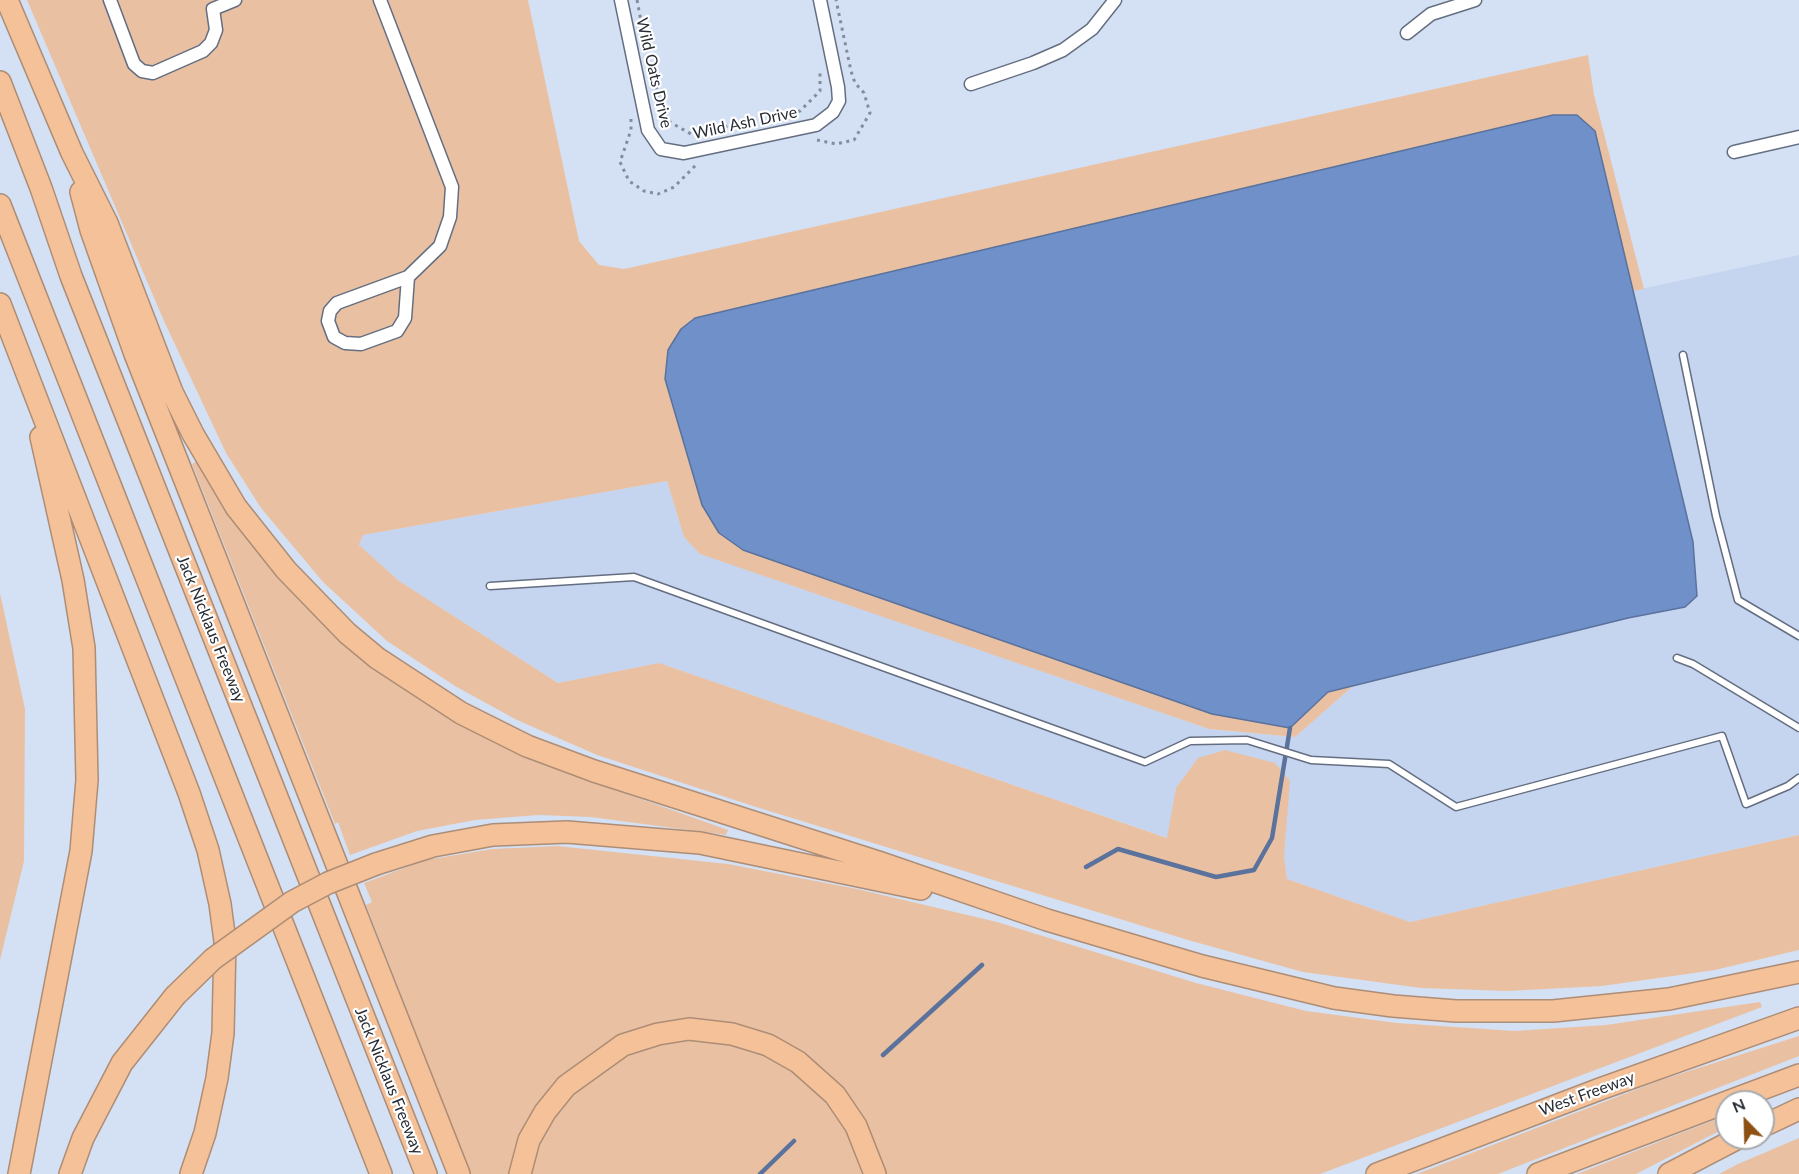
<!DOCTYPE html>
<html>
<head>
<meta charset="utf-8">
<style>
	body { margin:0 }
	#map { position:relative; width:1799px; height:1174px; overflow:hidden; background:#d4e0f4; font-family:Lato,sans-serif }
	canvas { display:block }
	.north { position:absolute; left:1715px; top:1090px; width:60px; height:60px; box-sizing:border-box; background:#fff; border:2px solid #a9abae; border-radius:50%; rotate:337deg; font-size:16px; font-weight:700; line-height:24px; text-align:center; color:#282d34 }
	.north::after { content:''; display:block; margin:auto; width:21px; height:27px; background:#8e5113; clip-path:polygon(50% 0,100% 100%,50% 72%,0 100%) }
</style>
</head>
<body>
<div id="map">
<canvas width="1799" height="1174"></canvas>
<div class="north">N</div>
</div>
<script>
const ctx = document.querySelector('canvas').getContext('2d');
ctx.lineJoin = 'round';
function fillPath(path, color) { ctx.fillStyle = color; ctx.fill(path, 'evenodd'); }
const shape = rows => new Path2D(rows.map(r => 'M' + r).join(''));
function strokePath(path, color, width, dash) { ctx.strokeStyle = color; ctx.lineWidth = width; ctx.lineCap = dash ? 'butt' : 'round'; ctx.setLineDash(dash || []); ctx.stroke(path); }
function drawText(font, color, halo, rows, align = 'center') {
  ctx.font = font + ' Lato,sans-serif'; ctx.lineWidth = 4.5; ctx.setLineDash([]); ctx.textBaseline = 'middle'; ctx.strokeStyle = halo; ctx.fillStyle = color; for (const [text, x, y, turn = 0] of rows) {
    ctx.save(); ctx.translate(x, y); ctx.rotate((+turn || 0) * Math.PI / 180); ctx.textAlign = isNaN(turn) ? turn : align; if (halo) ctx.strokeText(text, 0, 0); ctx.fillText(text, 0, 0); ctx.restore();
  }
}
fillPath(shape([
	[1799,255,1799,835,1410,922,1287,879,1284,856,1176,788,1168,838,659,663,558,683,399,581,359,545,363,535,667,481,684,537,701,554,1209,729,1295,737,1353,686,1628,618,1685,607,1697,596,1693,542,1632,291]
]), '#c5d4ef');
fillPath(shape([
	[27,0,528,0,579,241,599,265,624,269,1588,55,1594,95,1644,289,1632,291,1626,268,1553,115,724,311,695,318,681,329,1290,728,1328,692,1353,686,1295,737,1209,729,700,554,684,537,667,481,363,535,359,545,399,581,558,683,659,663,1167,838,1176,788,1198,758,1225,750,1275,763,1290,781,1284,856,1287,879,1410,922,1799,835,1799,950,1715,970,1602,986,1508,991,1421,988,1303,972,1188,940,753,806,597,755,517,720,455,686,387,641,323,582,261,508,226,453,164,321],
	[201,459,273,564,495,740,560,770,728,830,726,835,591,817,538,815,475,820,417,831,350,855,338,822,335,824,192,464],
	[0,593,25,709,24,861,0,960],
	[557,846,728,864,857,889,997,922,1196,983,1306,1011,1397,1023,1514,1031,1606,1025,1760,1002,1762,1007,1320,1174,881,1174,868,1134,761,1033,616,1040,590,1054,561,1079,510,1174,471,1174,366,905,372,902,364,883,426,860,492,849],
	[1799,1036,1799,1056,1498,1174,1417,1174,1661,1080],
	[683,1040,721,1041,755,1050,791,1068,823,1096,846,1130,862,1174,529,1174,548,1123,568,1097,615,1060,651,1046],
	[1727,1115,1727,1127,1636,1174,1577,1174],
	[1799,1138,1799,1174,1719,1174,1738,1164]
]), '#e9c1a2');
const water = shape([
	[1553,115,1577,115,1595,131,1693,542,1697,596,1685,607,1628,618,1328,692,1290,728,1212,714,743,550,719,533,702,505,665,379,668,350,681,329,695,318,1553,115]
]);
fillPath(water, '#6f90c8');
strokePath(water, '#5a729c', 1.5);
strokePath(shape([
	[1086,867,1118,849,1216,877,1254,870,1272,838,1290,728],
	[883,1055,982,965],
	[760,1174,794,1141]
]), '#5a729c', 4.5);
const service = shape([
	[1683,355,1716,516,1738,600,1799,636],
	[490,586,634,577,1145,762,1190,741,1247,740,1311,760,1389,764,1456,807,1722,736,1746,804,1788,786,1799,778],
	[1677,658,1693,664,1799,728]
]);
const minor = shape([
	[110,0,134,64,142,71,153,73,203,51,211,43,216,30,213,9,235,0],
	[380,0,452,187,450,217,440,246,408,277,337,303,330,311,328,321,334,337,345,343,361,344,397,331,405,318,408,277],
	[621,0,648,130,661,149,684,153,816,125,833,112,839,101,838,87,820,0],
	[1407,33,1431,14,1475,0],
	[971,84,1033,63,1063,50,1092,29,1115,0],
	[1734,152,1799,137]
]);
const motorway = shape([
	[7,0,72,153,107,223,172,392,193,434,236,507,286,570,347,633,377,658,461,713,527,746,594,771,881,863,1047,920,1202,966,1334,998,1393,1006,1456,1011,1553,1011,1669,999,1799,972],
	[0,82,41,188,71,276,426,1174],
	[81,192,91,230,135,354,459,1174],
	[0,205,381,1174],
	[0,304,189,793,208,850,220,904,225,941,223,1033,217,1078,205,1133,191,1174],
	[376,864,433,846,493,835,567,832,700,843,921,889],
	[1727,1102,1799,1075],
	[1763,1126,1799,1109],
	[19,1174,81,851,87,780,84,648,73,580,41,437],
	[70,1174,83,1138,122,1063,175,996],
	[520,1174,529,1140,545,1112,566,1086,623,1045,658,1034,689,1029,732,1034,768,1045,798,1062,835,1095,856,1126,875,1174],
	[1377,1174,1600,1089,1799,1018],
	[1538,1174,1727,1102],
	[1669,1174,1738,1138]
]);
strokePath(service, '#646e80', 9);
strokePath(minor, '#646e80', 15);
strokePath(motorway, '#ad8d76', 24);
strokePath(shape([
	[637,0,646,48],
	[651,72,668,121,691,134,800,111,820,91,820,72],
	[631,119,631,130,620,162,629,181,644,191,658,194,674,187,696,165],
	[817,140,836,144,854,140,870,113,864,93,855,83,851,71,836,0]
]), '#848d9b', 3, [3, 4.5]);
strokePath(service, '#fff', 6);
strokePath(minor, '#fff', 12);
strokePath(motorway, '#f4c199', 21);
const motorwayBridge = shape([
	[175,996,213,959,292,902,328,883,376,864]
]);
strokePath(motorwayBridge, '#ad8d76', 24, []);
strokePath(motorwayBridge, '#f4c199', 21);
drawText('16px', '#282d34', '#fff', [
	["Wild Oats Drive",654,73,77],
	["Wild Ash Drive",745,123,-12],
	["Jack Nicklaus Freeway",211,629,68],
	["Jack Nicklaus Freeway",389,1081,68],
	["West Freeway",1587,1094,-20]
]);
</script>
</body>
</html>
